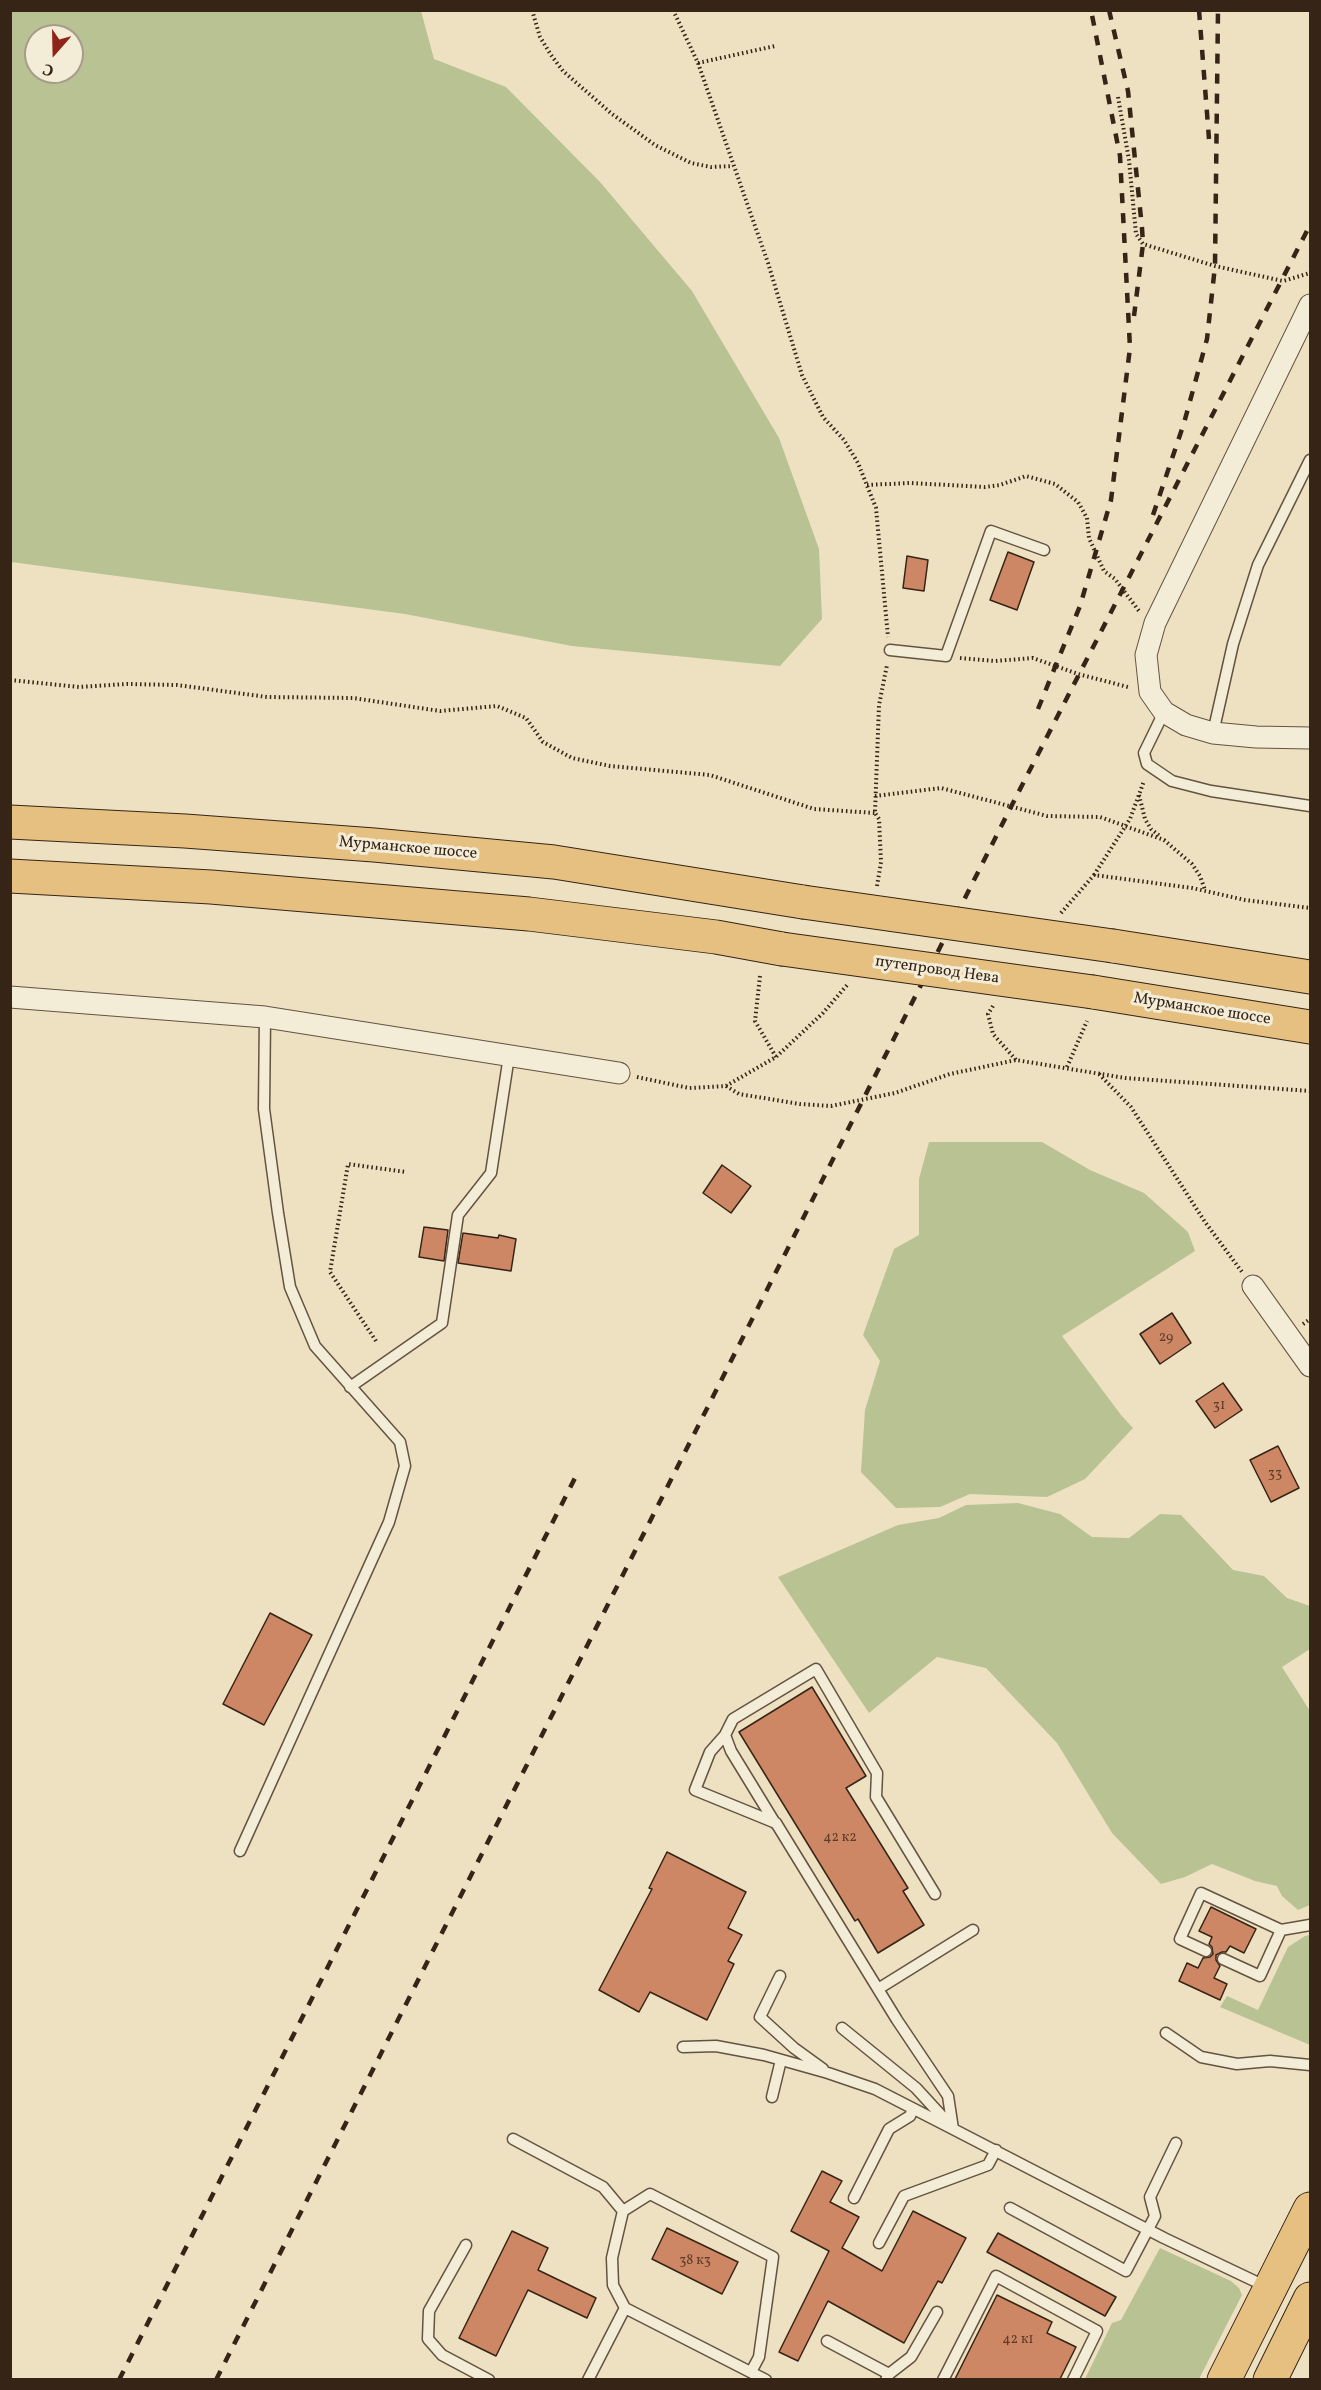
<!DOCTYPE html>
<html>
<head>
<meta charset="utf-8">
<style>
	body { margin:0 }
	#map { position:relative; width:1321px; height:2390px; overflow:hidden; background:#ede1c2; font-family:Vollkorn,serif }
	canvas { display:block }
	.frame { position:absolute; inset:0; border:12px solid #362416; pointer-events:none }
	.north { position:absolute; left:24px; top:24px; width:60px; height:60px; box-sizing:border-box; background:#f3ecd7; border:2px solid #a79c8a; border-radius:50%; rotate:200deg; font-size:16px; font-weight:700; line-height:24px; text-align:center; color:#362416 }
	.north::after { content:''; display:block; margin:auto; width:21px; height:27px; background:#8f2418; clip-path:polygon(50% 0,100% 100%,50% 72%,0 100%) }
</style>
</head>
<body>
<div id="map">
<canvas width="1321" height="2390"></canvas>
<div class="frame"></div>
<div class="north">С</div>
</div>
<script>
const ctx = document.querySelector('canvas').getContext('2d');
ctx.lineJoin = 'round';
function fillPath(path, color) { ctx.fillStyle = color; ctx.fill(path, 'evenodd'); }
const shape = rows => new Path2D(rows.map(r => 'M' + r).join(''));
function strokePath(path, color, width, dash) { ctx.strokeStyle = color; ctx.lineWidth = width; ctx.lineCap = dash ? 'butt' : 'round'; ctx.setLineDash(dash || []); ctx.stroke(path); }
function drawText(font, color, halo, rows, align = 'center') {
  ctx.font = font + ' Vollkorn,serif'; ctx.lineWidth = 6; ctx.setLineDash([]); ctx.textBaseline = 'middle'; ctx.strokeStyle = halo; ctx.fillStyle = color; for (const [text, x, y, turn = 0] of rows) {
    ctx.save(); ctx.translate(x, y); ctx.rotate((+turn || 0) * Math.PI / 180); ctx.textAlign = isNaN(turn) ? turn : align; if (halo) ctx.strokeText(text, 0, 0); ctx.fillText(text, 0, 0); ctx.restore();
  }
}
fillPath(shape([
	[11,10,421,11,434,59,506,87,600,182,692,291,779,438,819,549,822,619,780,666,572,646,405,614,11,562],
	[36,36,72,36,72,72,36,72],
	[929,1142,1042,1142,1090,1170,1144,1193,1188,1232,1195,1251,1062,1336,1121,1415,1133,1428,1085,1479,1047,1497,970,1494,940,1507,896,1508,861,1472,865,1410,880,1361,863,1335,894,1249,919,1235,919,1179],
	[1018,1503,1060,1514,1092,1537,1129,1538,1160,1514,1181,1515,1233,1570,1264,1576,1287,1598,1310,1606,1310,1649,1282,1667,1310,1711,1310,1905,1298,1910,1282,1896,1277,1886,1255,1881,1212,1864,1185,1877,1161,1884,1112,1833,1057,1743,986,1668,937,1657,869,1713,778,1577,898,1525,939,1518,966,1505],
	[1310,1935,1310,2045,1220,2007,1227,1996,1258,2010,1288,1947,1305,1936],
	[1160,2248,1231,2281,1239,2288,1242,2295,1199,2379,1085,2379,1112,2323,1121,2320]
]), '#b9c293');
const building = shape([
	[1008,552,1034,562,1017,610,990,600,1008,552],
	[907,556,928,560,924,591,903,588,907,556],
	[722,1165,751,1186,731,1213,703,1193,722,1165],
	[424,1227,448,1230,444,1261,419,1257,424,1227],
	[463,1233,498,1238,499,1235,516,1239,511,1271,458,1263,463,1233],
	[1172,1313,1191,1343,1160,1364,1140,1334,1172,1313],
	[1223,1383,1242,1410,1215,1428,1196,1401,1223,1383],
	[1278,1446,1299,1488,1271,1502,1250,1460,1278,1446],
	[270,1613,312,1635,264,1725,223,1704,270,1613],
	[812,1687,866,1776,846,1788,908,1888,903,1891,924,1925,878,1953,858,1919,855,1921,739,1732,812,1687],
	[667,1852,746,1892,728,1928,742,1935,728,1961,734,1964,707,2020,650,1992,639,2012,599,1990,652,1889,649,1888,667,1852],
	[1211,1907,1256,1929,1244,1953,1230,1946,1226,1952,1222,1952,1216,1955,1216,1960,1220,1966,1214,1978,1227,1984,1220,2000,1179,1981,1187,1963,1198,1968,1203,1958,1210,1957,1213,1954,1212,1947,1209,1944,1212,1937,1199,1931,1211,1907],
	[822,2171,842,2181,830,2202,859,2217,842,2248,882,2271,913,2211,966,2238,942,2283,938,2281,904,2343,828,2301,798,2361,779,2352,829,2251,791,2231,822,2171],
	[667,2228,738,2262,722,2294,652,2259,667,2228],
	[512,2231,548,2248,538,2270,596,2298,587,2318,528,2290,496,2356,459,2338,512,2231],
	[998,2233,1116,2297,1105,2316,987,2252,998,2233],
	[997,2295,1052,2322,1047,2333,1076,2347,1060,2379,955,2379,997,2295]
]);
fillPath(building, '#ce8764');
strokePath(building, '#362416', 1.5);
const lane = shape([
	[890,650,946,656,991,531,1044,550],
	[1164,712,1144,753,1147,764,1172,781,1211,791,1310,806],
	[1213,733,1233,644,1258,565,1310,460],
	[350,1387,442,1323,458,1215,491,1173,509,1056],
	[725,1735,731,1751,775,1823],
	[240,1851,389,1522,405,1466,400,1442,315,1346,290,1287,278,1213,264,1109,265,1017],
	[935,1894,876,1797,877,1773,816,1669,733,1719,725,1735,710,1752,695,1790,776,1823,897,2020,948,2096,953,2129,1164,2238,1267,2287],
	[1281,1930,1310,1925],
	[1206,1951,1180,1939,1201,1893,1281,1930,1260,1976,1223,1959],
	[780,1976,760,2017,794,2048,823,2069],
	[878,1989,973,1930],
	[842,2028,916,2088,949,2124],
	[1166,2033,1201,2057,1237,2064,1270,2061,1310,2065],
	[683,2047,716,2046,764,2055,828,2073,875,2089,953,2129],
	[772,2097,781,2060],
	[513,2139,603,2187,623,2211,612,2258,613,2285,625,2308,766,2380],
	[854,2198,889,2129,910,2116,913,2109],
	[1010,2208,1126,2271,1155,2216,1150,2197,1176,2143],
	[623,2211,650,2194,773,2257,759,2357,751,2372],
	[879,2243,904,2196,988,2165,996,2150],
	[466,2245,429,2311,428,2339,442,2355,489,2380],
	[827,2341,889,2374],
	[588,2380,625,2308],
	[886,2380,889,2374,911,2357,937,2312],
	[943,2380,996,2276,1097,2331,1073,2380]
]);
const street = shape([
	[1310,305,1155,623,1146,655,1150,692,1164,712,1186,725,1213,733,1256,737,1310,738],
	[10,997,265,1017,619,1073],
	[1253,1286,1310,1366]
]);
const primary = shape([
	[10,822,185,831,374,845,554,862,803,902],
	[10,876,211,887,529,914,716,937,782,949],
	[1113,946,1310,977],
	[1093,992,1310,1027],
	[1224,2380,1310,2209],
	[1270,2380,1310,2299]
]);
strokePath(lane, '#645341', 13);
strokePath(street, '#645341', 23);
strokePath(primary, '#362416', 35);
strokePath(shape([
	[532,10,540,37,551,55,563,71,612,114,655,145,691,163,711,167,733,166],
	[673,10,698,63,768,263,802,375,823,417,844,440,858,463,876,508,888,637],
	[698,63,775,46],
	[1118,97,1129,160,1136,234,1143,244,1215,266,1283,281,1310,273],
	[867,485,910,483,985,487,1000,485,1026,476,1055,484,1078,502,1087,518,1089,538,1104,571,1115,579,1139,611],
	[960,658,995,661,1033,658,1078,674,1128,687],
	[10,680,79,687,127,684,177,685,267,697,353,698,440,711,497,706,526,718,543,742,572,758,610,766,710,775,814,809,875,813],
	[1139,795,1145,819,1151,829,1161,837],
	[875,796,941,788,1047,816,1100,817,1164,840,1192,864,1200,876,1205,890],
	[1094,875,1130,819,1144,781],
	[877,886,881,862,879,819,875,813,879,705,887,665],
	[1061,913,1094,875,1192,888,1245,900,1310,908],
	[760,976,755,1021,776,1057],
	[993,1006,988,1014,993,1034,1016,1060],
	[1067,1067,1087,1021],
	[1099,1074,1131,1107,1205,1222,1242,1272],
	[637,1077,689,1088,726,1086,776,1057,823,1013,848,984],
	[726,1086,739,1094,800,1104,831,1106,895,1093,950,1074,1016,1060,1125,1078,1310,1091],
	[1303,1324,1310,1319],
	[376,1341,330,1272,348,1164,406,1172]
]), '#362416', 4, [1.5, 3]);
strokePath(lane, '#f3ecd7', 10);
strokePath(street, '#f3ecd7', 21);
strokePath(primary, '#e6c081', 33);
strokePath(shape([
	[1109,10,1128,91,1142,228,1143,244,1134,316],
	[1199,10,1209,139],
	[1153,515,1184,423,1207,339,1215,266,1218,10],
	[1038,709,1080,606,1111,500,1130,348,1120,156,1091,10],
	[119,2380,575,1478],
	[216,2380,1016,797,1310,225]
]), '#362416', 4.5, [10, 10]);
const primaryBridge = shape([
	[803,902,1113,946],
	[782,949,1093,992]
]);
strokePath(primaryBridge, '#362416', 35, []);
strokePath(primaryBridge, '#e6c081', 33);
drawText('14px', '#5c3d2a', null, [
	["29",1166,1338],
	["31",1219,1406],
	["33",1275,1474],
	["42 к2",840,1838],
	["38 к3",695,2261],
	["42 к1",1018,2340]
]);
drawText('16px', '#362416', '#f3ecd7', [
	["Мурманское шоссе",408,849,5],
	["путепровод Нева",937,971,8],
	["Мурманское шоссе",1202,1010,9]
]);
</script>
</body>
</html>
